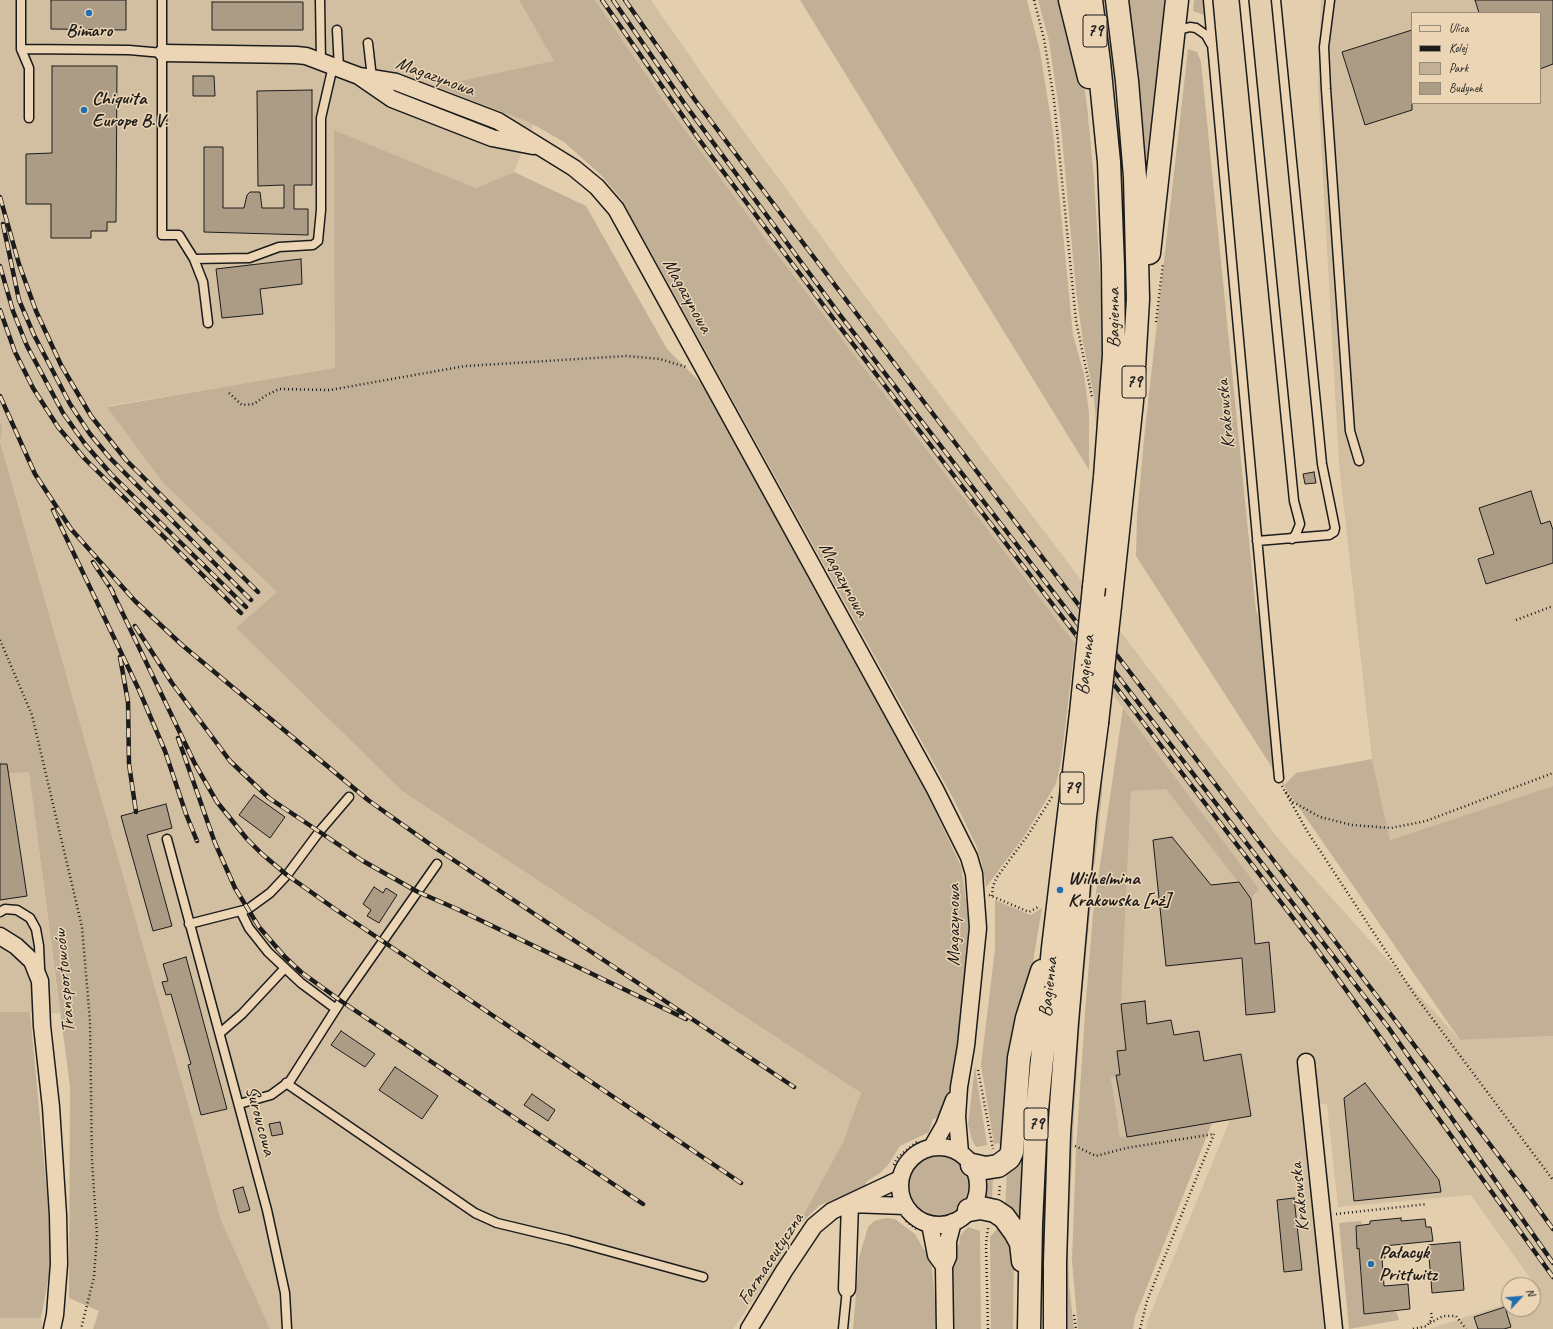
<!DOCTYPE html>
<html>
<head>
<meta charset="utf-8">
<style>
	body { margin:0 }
	#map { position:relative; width:1553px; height:1329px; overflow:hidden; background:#e3ceae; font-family:Caveat,sans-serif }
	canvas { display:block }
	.legend { position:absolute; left:1411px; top:12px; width:130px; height:92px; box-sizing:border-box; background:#ebd5b4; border:1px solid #988b77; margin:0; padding:5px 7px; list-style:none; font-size:12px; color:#1c1c1c }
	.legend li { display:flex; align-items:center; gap:8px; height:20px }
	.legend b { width:20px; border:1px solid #988b77 }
	.north { position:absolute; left:1501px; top:1277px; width:40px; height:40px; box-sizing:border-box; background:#ebd5b4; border:1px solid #988b77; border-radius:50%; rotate:64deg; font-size:11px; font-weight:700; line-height:16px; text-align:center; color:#1c1c1c }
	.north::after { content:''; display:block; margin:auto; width:14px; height:18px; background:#1f6fb2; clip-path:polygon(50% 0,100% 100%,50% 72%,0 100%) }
</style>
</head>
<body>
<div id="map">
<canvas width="1553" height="1329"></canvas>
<ul class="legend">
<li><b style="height:5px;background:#ebd5b4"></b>Ulica</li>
<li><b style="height:5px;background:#1c1c1c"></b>Kolej</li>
<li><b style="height:11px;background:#c2b096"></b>Park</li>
<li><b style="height:11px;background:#ac9c86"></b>Budynek</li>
</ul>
<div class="north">N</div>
</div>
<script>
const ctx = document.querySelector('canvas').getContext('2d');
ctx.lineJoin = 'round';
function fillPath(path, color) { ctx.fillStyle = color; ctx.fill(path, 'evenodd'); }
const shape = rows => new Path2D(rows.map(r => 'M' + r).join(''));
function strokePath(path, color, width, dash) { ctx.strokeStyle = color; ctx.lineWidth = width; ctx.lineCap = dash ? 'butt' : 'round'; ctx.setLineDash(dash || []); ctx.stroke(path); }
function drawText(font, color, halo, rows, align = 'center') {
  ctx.font = font + ' Caveat,sans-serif'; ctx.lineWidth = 3; ctx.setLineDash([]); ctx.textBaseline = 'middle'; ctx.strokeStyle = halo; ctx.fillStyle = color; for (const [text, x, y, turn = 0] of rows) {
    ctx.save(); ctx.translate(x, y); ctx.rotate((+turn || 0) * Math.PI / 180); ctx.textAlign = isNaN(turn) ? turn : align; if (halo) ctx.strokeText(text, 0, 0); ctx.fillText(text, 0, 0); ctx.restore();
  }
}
fillPath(shape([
	[0,0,520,0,557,65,514,172,476,188,334,130,336,369,107,406,163,483,278,592,236,628,402,791,861,1093,843,1142,775,1269,733,1329,270,1329,221,1220,0,440],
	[595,0,651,0,712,88,867,299,1281,842,1460,1040,1553,1036,1553,1329,1429,1329,1509,1303,1509,1309,1533,1309,1533,1295,1540,1292,1471,1195,1338,1207,1327,1104,1304,1106,1327,1329,1146,1329,1147,1322,1230,1120,1120,1138,1111,1077,1121,1007,1131,791,1166,788,1251,899,1256,894,1123,708,764,237,669,108],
	[1321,0,1553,0,1553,786,1390,840,1372,759,1339,464,1318,86],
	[1412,13,1540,13,1540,103,1412,103],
	[29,772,60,1013,0,1012,0,774],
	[0,1318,41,1318,43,1329,0,1329]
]), '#d2bfa2');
fillPath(shape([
	[519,0,595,0,669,108,764,237,1075,644,1061,762,1056,784,1023,838,986,887,982,864,976,845,953,798,622,200,601,175,564,142,529,122,436,86,554,61],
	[800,0,1027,0,1040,51,1053,132,1073,335,1084,374,1089,413,1089,470],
	[1038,0,1066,0,1082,72,1087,106,1094,178,1103,329,1104,370,1097,437,1094,396,1083,342,1076,290,1060,116,1049,41],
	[1125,0,1170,0,1148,197],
	[1194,0,1203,0,1204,15,1193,11],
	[1188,49,1197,52,1201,62,1256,611,1261,622,1269,704,1284,785,1296,773,1372,759,1390,840,1553,786,1553,1036,1460,1040,1284,786,1136,556,1137,516,1145,429],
	[334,130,476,188,514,172,586,206,667,349,702,384,928,796,961,866,970,928,959,1043,948,1094,939,1118,933,1119,929,1132,900,1146,888,1165,880,1173,866,1182,865,1187,820,1205,797,1227,843,1142,861,1093,402,791,236,628,277,592,163,483,107,407,335,368],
	[0,423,2,428,0,441,221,1220,270,1329,93,1329,99,1311,69,1298,70,1087,29,772,0,774],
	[1123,708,1259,889,1251,899,1166,789,1131,791,1121,1007,1126,1050,1120,1075,1111,1078,1120,1137,1212,1123,1135,1317,1133,1329,1078,1329,1072,1261,1076,1149,1085,1013,1093,913],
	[1103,756,1102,792,1095,862,1091,874,1093,882,1081,1006,1074,1114,1068,1246,1069,1284,1074,1329,1063,1329,1067,1160,1085,904],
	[995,900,1031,915,1042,908,1002,1147,998,1143,994,1144,981,1065,995,949],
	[0,1012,30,1012,49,1216,50,1269,41,1318,0,1318],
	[1035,1026,1022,1225,1005,1209,1007,1169,1021,1088],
	[975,1066,987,1145,976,1147,972,1140,968,1124],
	'909 1185a30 30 0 1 1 60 0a30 30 0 1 1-60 0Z',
	[993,1175,992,1200,981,1202,984,1189,983,1176],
	[886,1218,895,1219,915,1234,924,1250,930,1250,938,1329,853,1329,859,1258,868,1227,874,1221],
	[1361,1221,1362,1225,1356,1226,1357,1248,1359,1248,1364,1314,1396,1311,1399,1320,1349,1329,1339,1223],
	[1001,1222,1014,1253,1013,1329,991,1329,990,1237,998,1228],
	[968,1227,980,1231,981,1329,953,1329,953,1246,959,1245,960,1236]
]), '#c2b096');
const building = shape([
	[51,0,126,0,126,30,51,29,51,0],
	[1475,0,1553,0,1553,64,1540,69,1540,13,1479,13,1475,0],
	[212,2,303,2,303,30,212,30,212,2],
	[1412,30,1412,110,1365,125,1342,52,1412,30],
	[52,66,117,66,116,222,107,222,107,231,91,231,91,238,51,238,51,204,26,204,26,154,52,153,52,66],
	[193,76,214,76,215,96,193,96,193,76],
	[312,90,312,185,294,185,294,209,308,209,308,235,204,232,204,147,223,147,223,208,244,208,247,195,250,192,260,192,262,208,284,208,284,185,258,186,257,91,312,90],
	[301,259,302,284,260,289,263,314,222,318,216,269,301,259],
	[1314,472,1316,483,1305,484,1303,474,1314,472],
	[1531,491,1541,524,1550,521,1553,530,1553,563,1486,584,1478,559,1494,554,1479,508,1531,491],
	[0,764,7,764,27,896,0,900,0,764],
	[254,795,285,817,270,838,239,815,254,795],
	[166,804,172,828,147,835,172,926,153,931,121,816,166,804],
	[1172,837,1211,885,1239,882,1251,899,1255,944,1269,942,1275,1012,1246,1015,1242,958,1166,966,1153,840,1172,837],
	[374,887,383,893,386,888,397,895,379,923,367,916,371,910,363,904,374,887],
	[186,957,227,1109,201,1115,188,1065,191,1064,171,994,166,995,162,982,168,981,163,964,186,957],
	[1145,1001,1147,1024,1171,1020,1174,1035,1199,1031,1204,1061,1241,1054,1251,1116,1127,1137,1116,1075,1120,1075,1117,1051,1126,1050,1121,1004,1145,1001],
	[341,1031,375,1054,365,1067,331,1045,341,1031],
	[395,1067,438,1096,422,1119,379,1090,395,1067],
	[1365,1083,1439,1180,1441,1192,1354,1201,1344,1098,1365,1083],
	[532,1094,555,1110,548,1121,524,1105,532,1094],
	[280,1122,283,1134,272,1136,269,1124,280,1122],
	[243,1187,250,1210,239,1213,233,1190,243,1187],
	[1294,1198,1302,1270,1284,1272,1277,1200,1294,1198],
	[1401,1218,1401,1221,1425,1219,1426,1227,1431,1227,1433,1241,1384,1246,1385,1258,1382,1258,1384,1286,1408,1284,1410,1309,1364,1314,1359,1248,1357,1249,1356,1226,1370,1224,1370,1221,1401,1218],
	[1460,1242,1464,1290,1432,1293,1428,1245,1460,1242],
	[1505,1307,1511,1327,1504,1329,1478,1329,1474,1317,1505,1307]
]);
fillPath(building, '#ac9c86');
strokePath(building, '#1c1c1c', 1);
const service = shape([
	[21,0,21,49,29,68,29,118],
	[162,0,162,235,179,235,194,259,249,258,279,247,313,245,318,241,321,210,321,118,333,66],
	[320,0,321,62],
	[1208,0,1279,778],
	[1244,0,1294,501,1300,524,1296,534,1292,539],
	[1330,0,1324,47,1326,89,1350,431,1359,461],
	[337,30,339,69],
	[1175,31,1190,27,1196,28,1206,35,1211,44],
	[368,43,372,78],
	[21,49,129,50,163,53],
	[194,259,203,282,208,323],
	[1257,541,1329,535,1334,532,1335,528,1322,464,1276,0],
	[167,839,267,1210,285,1293,287,1329],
	[0,912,5,909,17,910,30,918,36,929,39,946,40,968],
	[241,912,249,928,268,952,301,983,336,1009],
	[189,924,248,909,270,893,287,875,319,832,349,797],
	[220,1033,242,1014,285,968],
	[286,1083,475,1213,497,1223,568,1240,703,1277],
	[239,1104,271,1095,290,1081,341,1001,437,864],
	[843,1329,847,1289]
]);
const minor = shape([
	[163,53,296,55,306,56,359,76,396,82,498,121,574,168,597,187,616,209,935,789,969,857,974,874,978,928,966,1046,959,1087,957,1117,960,1153],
	[360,77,392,99,492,138,533,146],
	[0,936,16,946,32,961,40,981,42,1026,51,1107,58,1215,59,1264,55,1315,52,1329],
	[1306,1062,1334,1329],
	[932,1147,944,1126,954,1100],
	'900 1186a39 39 0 1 1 78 0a39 39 0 1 1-78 0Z',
	[851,1204,905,1206],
	[930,1224,936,1255,944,1266],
	[847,1289,850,1204],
	[749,1329,784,1271,814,1226,832,1211,900,1179],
	[945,1329,944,1266,948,1257,948,1241,953,1222]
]);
const primary = shape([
	[1070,0,1089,77],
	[1091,0,1099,62,1109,162,1113,266,1114,355,1105,477,1094,587],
	[1149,253,1177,0],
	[1110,606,1132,401,1138,299,1135,177,1127,81,1117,0],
	[972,1165,985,1168,998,1166,1009,1158,1012,1152,1019,1058,1027,1018,1042,971],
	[969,1210,981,1208,995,1211,1004,1217,1015,1232,1021,1243,1023,1261],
	[1029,1329,1031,1224,1036,1120,1053,948,1081,713],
	[1055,1329,1055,1262,1059,1134,1067,1022,1085,816,1097,723]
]);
strokePath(service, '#1c1c1c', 11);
strokePath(minor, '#1c1c1c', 19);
strokePath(primary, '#1c1c1c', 25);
strokePath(shape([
	[1034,0,1044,39,1054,100,1076,321,1092,397],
	[1156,322,1163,263],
	[229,393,242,405,254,404,265,396,279,389,330,390,465,366,626,356,660,359,686,367],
	[1516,620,1553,606],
	[0,640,32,715,82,927,90,1021,92,1161,97,1235,94,1277,81,1329],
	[1282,786,1307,831,1414,994,1553,1180],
	[1286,792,1293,802,1320,817,1352,825,1391,828,1426,821,1553,773],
	[989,895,1029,912,1040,906],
	[992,896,993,886,997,877,1028,835,1052,797],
	[978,1070,993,1149],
	[1075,1146,1096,1156,1126,1148,1214,1134],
	[894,1165,897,1158,918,1141],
	[999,1195,1000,1184],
	[1336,1214,1427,1204],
	[906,1221,916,1229],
	[1074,1315,1076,1329],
	[1430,1323,1443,1316,1456,1316,1466,1329],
	[988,1329,986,1243,988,1228],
	[1140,1329,1147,1301,1214,1134],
	[1413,1329,1427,1326,1432,1319,1431,1312]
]), '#1c1c1c', 2.5, [1, 3]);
strokePath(service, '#ebd5b4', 8);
strokePath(minor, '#ebd5b4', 16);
strokePath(primary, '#ebd5b4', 22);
const rail = shape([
	[602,0,698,138,833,318,1313,944,1553,1277],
	[613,0,684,103,840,315,1388,1027,1553,1263],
	[625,0,695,100,853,309,1527,1193,1553,1229],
	[0,197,19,264,36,311,61,365,91,416,126,460,258,592],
	[3,224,19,300,34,335,70,404,90,434,110,458,251,600],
	[0,266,13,311,27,346,63,413,85,444,111,474,246,607],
	[0,310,15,352,33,388,58,427,85,459,241,613],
	[0,396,35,474,71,529,135,601,182,645,368,800,434,847,794,1087],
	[53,510,139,690,165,751,186,814,197,841],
	[93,562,113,592],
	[110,587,195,764,217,802,247,839,262,854,287,875,335,909,741,1183],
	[135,626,172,683,230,761,269,798,363,861,418,892,457,909,686,1019],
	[120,657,128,702,129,764,136,812],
	[178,738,215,843,235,888,259,927,285,957,301,972,341,1001,643,1204]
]);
strokePath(rail, '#1c1c1c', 4.5);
strokePath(rail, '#ebd5b4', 3, [9]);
const primaryBridge = shape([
	[1081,713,1094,587],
	[1097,723,1110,606]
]);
strokePath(primaryBridge, '#1c1c1c', 25, []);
strokePath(primaryBridge, '#ebd5b4', 22);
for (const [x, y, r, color] of [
	[89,13,4,"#1f6fb2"],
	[84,110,4,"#1f6fb2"],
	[1060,890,4,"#1f6fb2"],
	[1371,1264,4,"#1f6fb2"]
]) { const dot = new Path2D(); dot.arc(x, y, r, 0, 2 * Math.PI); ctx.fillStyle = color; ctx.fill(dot); strokePath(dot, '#ebd5b4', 1.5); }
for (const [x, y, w] of [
	[1095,31,24],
	[1134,382,24],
	[1072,788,24],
	[1036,1124,24]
]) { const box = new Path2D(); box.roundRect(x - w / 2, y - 16, w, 32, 3); ctx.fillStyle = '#ebd5b4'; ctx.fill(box); strokePath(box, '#1c1c1c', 1); }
drawText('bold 18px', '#1c1c1c', null, [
	["79",1095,31],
	["79",1134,382],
	["79",1072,788],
	["79",1036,1124]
]);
drawText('bold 19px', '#1c1c1c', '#ebd5b4', [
	["Bimaro",89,31,"center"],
	["Chiquita",92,99],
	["Europe B.V.",92,121],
	["Wilhelmina",1068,879],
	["Krakowska [nż]",1068,901],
	["Pałacyk",1379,1253],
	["Prittwitz",1379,1275]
], 'left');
drawText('19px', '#1c1c1c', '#ebd5b4', [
	["Magazynowa",435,77,20],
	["Magazynowa",687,296,61],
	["Bagienna",1114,318,-90],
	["Krakowska",1226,414,-95],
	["Magazynowa",843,580,61],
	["Bagienna",1086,665,-84],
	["Magazynowa",954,925,-90],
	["Transportowców",65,981,-95],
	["Bagienna",1049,987,-84],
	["Surowcowa",260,1121,75],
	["Krakowska",1300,1197,-96],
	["Farmaceutyczna",771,1259,-57]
]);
</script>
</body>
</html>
